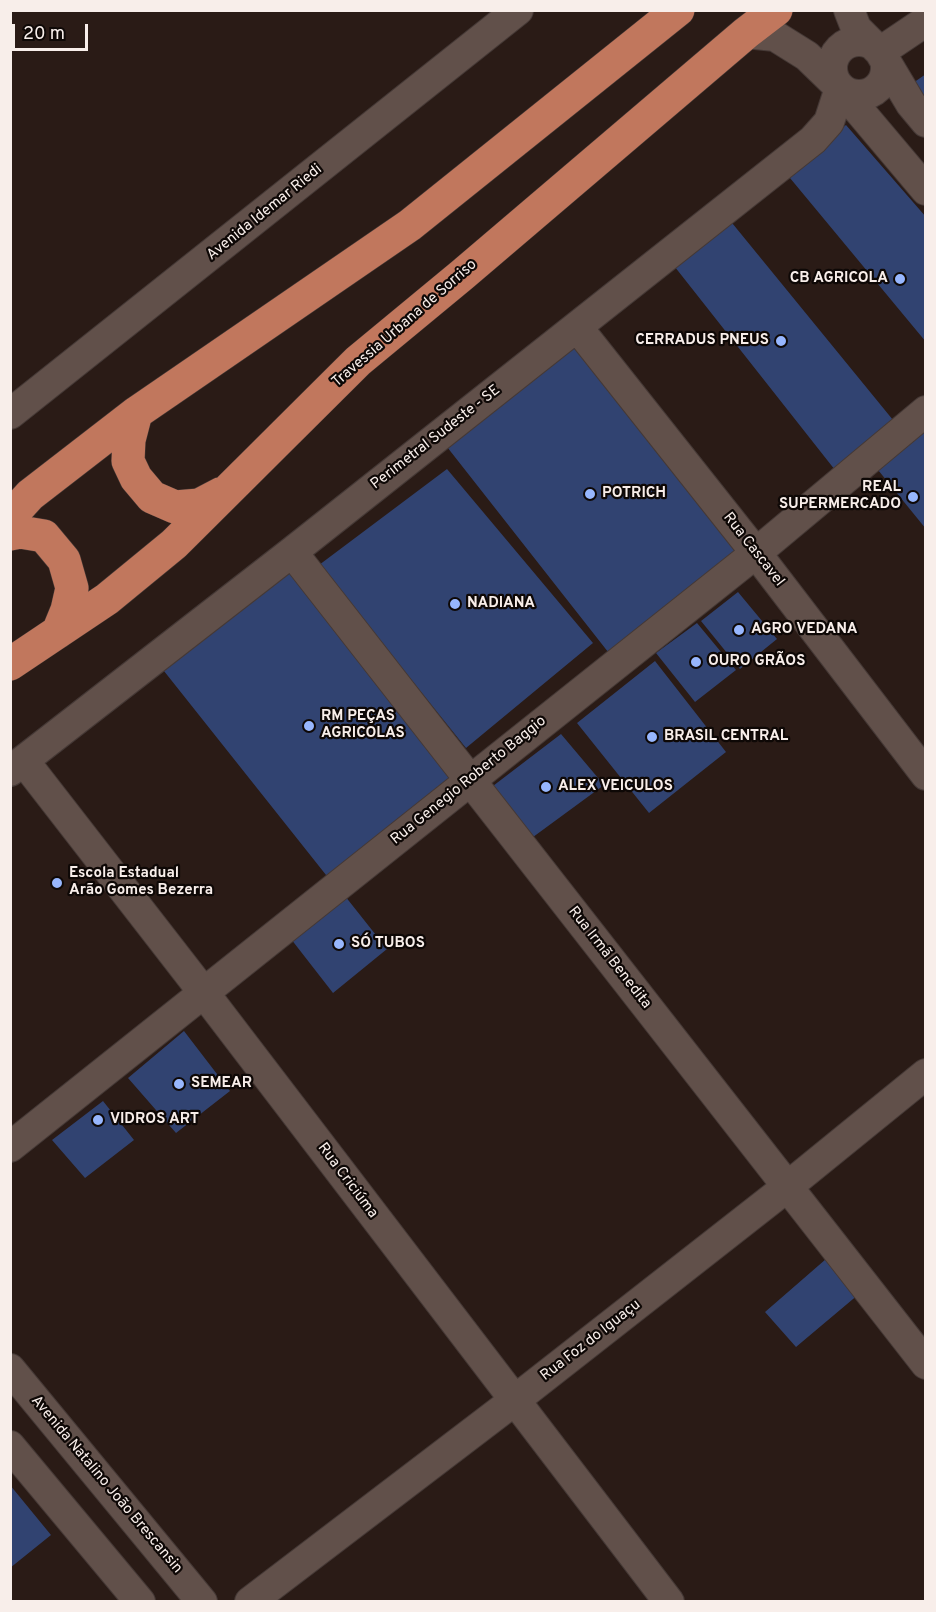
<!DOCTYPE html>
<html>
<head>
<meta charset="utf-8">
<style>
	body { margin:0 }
	#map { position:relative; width:936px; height:1612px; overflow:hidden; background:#2a1b16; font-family:Overpass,sans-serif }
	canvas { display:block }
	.frame { position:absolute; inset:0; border:12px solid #f8eeea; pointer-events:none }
	.scale { position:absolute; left:12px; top:24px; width:76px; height:27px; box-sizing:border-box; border:3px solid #f8eeea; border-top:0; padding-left:8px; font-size:18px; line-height:21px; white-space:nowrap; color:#f8eeea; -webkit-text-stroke:4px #0e0806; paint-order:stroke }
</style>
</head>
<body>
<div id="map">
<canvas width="936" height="1612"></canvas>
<div class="frame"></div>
<div class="scale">20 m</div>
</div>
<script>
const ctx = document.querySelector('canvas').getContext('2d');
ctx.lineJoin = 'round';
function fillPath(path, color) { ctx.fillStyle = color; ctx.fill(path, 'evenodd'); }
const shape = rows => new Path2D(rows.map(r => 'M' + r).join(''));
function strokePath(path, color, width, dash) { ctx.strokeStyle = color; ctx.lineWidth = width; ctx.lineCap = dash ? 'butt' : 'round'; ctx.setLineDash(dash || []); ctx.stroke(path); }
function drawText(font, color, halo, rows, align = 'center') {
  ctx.font = font + ' Overpass,sans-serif'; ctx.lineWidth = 4.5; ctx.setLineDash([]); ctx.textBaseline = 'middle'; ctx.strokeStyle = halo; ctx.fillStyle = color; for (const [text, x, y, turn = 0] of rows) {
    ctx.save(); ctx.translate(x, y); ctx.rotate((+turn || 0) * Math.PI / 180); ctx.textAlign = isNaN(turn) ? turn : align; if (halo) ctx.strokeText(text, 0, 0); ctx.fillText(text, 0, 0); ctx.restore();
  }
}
fillPath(shape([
	[926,74,926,104,910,85],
	[846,125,926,217,926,342,785,172],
	[728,218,893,420,835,470,671,262],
	[571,338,742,550,612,657,440,438],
	[926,424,926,529,874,465],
	[447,469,593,643,466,748,319,565],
	[287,568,457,785,330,880,160,666],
	[738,592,777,639,740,669,701,621],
	[697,623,736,670,695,702,656,653],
	[655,661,726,752,649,813,577,723],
	[561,734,604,785,529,840,489,789],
	[345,896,387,949,333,993,291,939],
	[184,1031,230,1091,176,1133,128,1078],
	[103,1101,134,1140,85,1178,52,1140],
	[826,1259,859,1294,796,1347,765,1312],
	[10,1485,51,1535,10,1568]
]), '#314371');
const minor = shape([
	[849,10,856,28,880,52,911,104,926,122],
	[746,33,775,36,807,56,840,88,926,190],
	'832 68a27 27 0 1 1 54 0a27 27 0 1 1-54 0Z',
	[880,52,926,21],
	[577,327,756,553,926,775],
	[10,414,518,10],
	[292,552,926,1364],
	[24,761,204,993,669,1602],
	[10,771,292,552,813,140,829,122,840,88],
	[10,1147,756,553,926,411],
	[10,1369,202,1602],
	[10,1446,140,1602],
	[250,1602,515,1400,787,1187,926,1074]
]);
const highway = shape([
	[136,413,129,440,128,461,136,478,152,497,175,507,199,505,220,494],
	[10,517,30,495,136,413,410,225,678,10],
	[10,534,20,532,44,536,64,560,72,588,67,610,58,632],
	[10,664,107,599,174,544,358,361,462,275,746,33,776,10]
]);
strokePath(minor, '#453936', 32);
strokePath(highway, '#453936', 34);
strokePath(minor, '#61504a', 30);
strokePath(highway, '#c1775d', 33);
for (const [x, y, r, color] of [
	[900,279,6,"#97b6fd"],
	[781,341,6,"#97b6fd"],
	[590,494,6,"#97b6fd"],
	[913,497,6,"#97b6fd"],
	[455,604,6,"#97b6fd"],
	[739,630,6,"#97b6fd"],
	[696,662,6,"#97b6fd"],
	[309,726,6,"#97b6fd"],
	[652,737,6,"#97b6fd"],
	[546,787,6,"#97b6fd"],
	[57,883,6,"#97b6fd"],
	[339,944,6,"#97b6fd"],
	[179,1084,6,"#97b6fd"],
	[98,1120,6,"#97b6fd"]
]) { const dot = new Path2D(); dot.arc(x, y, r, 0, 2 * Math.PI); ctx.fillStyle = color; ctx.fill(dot); strokePath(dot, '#0e0806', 2); }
drawText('15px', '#f8eeea', '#0e0806', [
	["Avenida Idemar Riedi",265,213,-39],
	["Travessia Urbana de Sorriso",405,324,-41],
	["Perimetral Sudeste - SE",436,438,-38],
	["Rua Cascavel",753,550,52],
	["Rua Genegio Roberto Baggio",469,781,-39],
	["Rua Irmã Benedita",609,958,52],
	["Rua Criciúma",347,1181,53],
	["Rua Foz do Iguaçu",591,1341,-38],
	["Avenida Natalino João Brescansin",106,1485,50]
]);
drawText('bold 15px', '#f8eeea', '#0e0806', [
	["CB AGRICOLA",888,279,"right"],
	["CERRADUS PNEUS",769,341,"right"],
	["REAL",901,488,"right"],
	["SUPERMERCADO",901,505,"right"],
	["POTRICH",602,494],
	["NADIANA",467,604],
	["AGRO VEDANA",751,630],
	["OURO GRÃOS",708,662],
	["RM PEÇAS",321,717],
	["AGRICOLAS",321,734],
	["BRASIL CENTRAL",664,737],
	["ALEX VEICULOS",558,787],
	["Escola Estadual",69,874],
	["Arão Gomes Bezerra",69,891],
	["SÓ TUBOS",351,944],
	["SEMEAR",191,1084],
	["VIDROS ART",110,1120]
], 'left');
</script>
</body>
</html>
